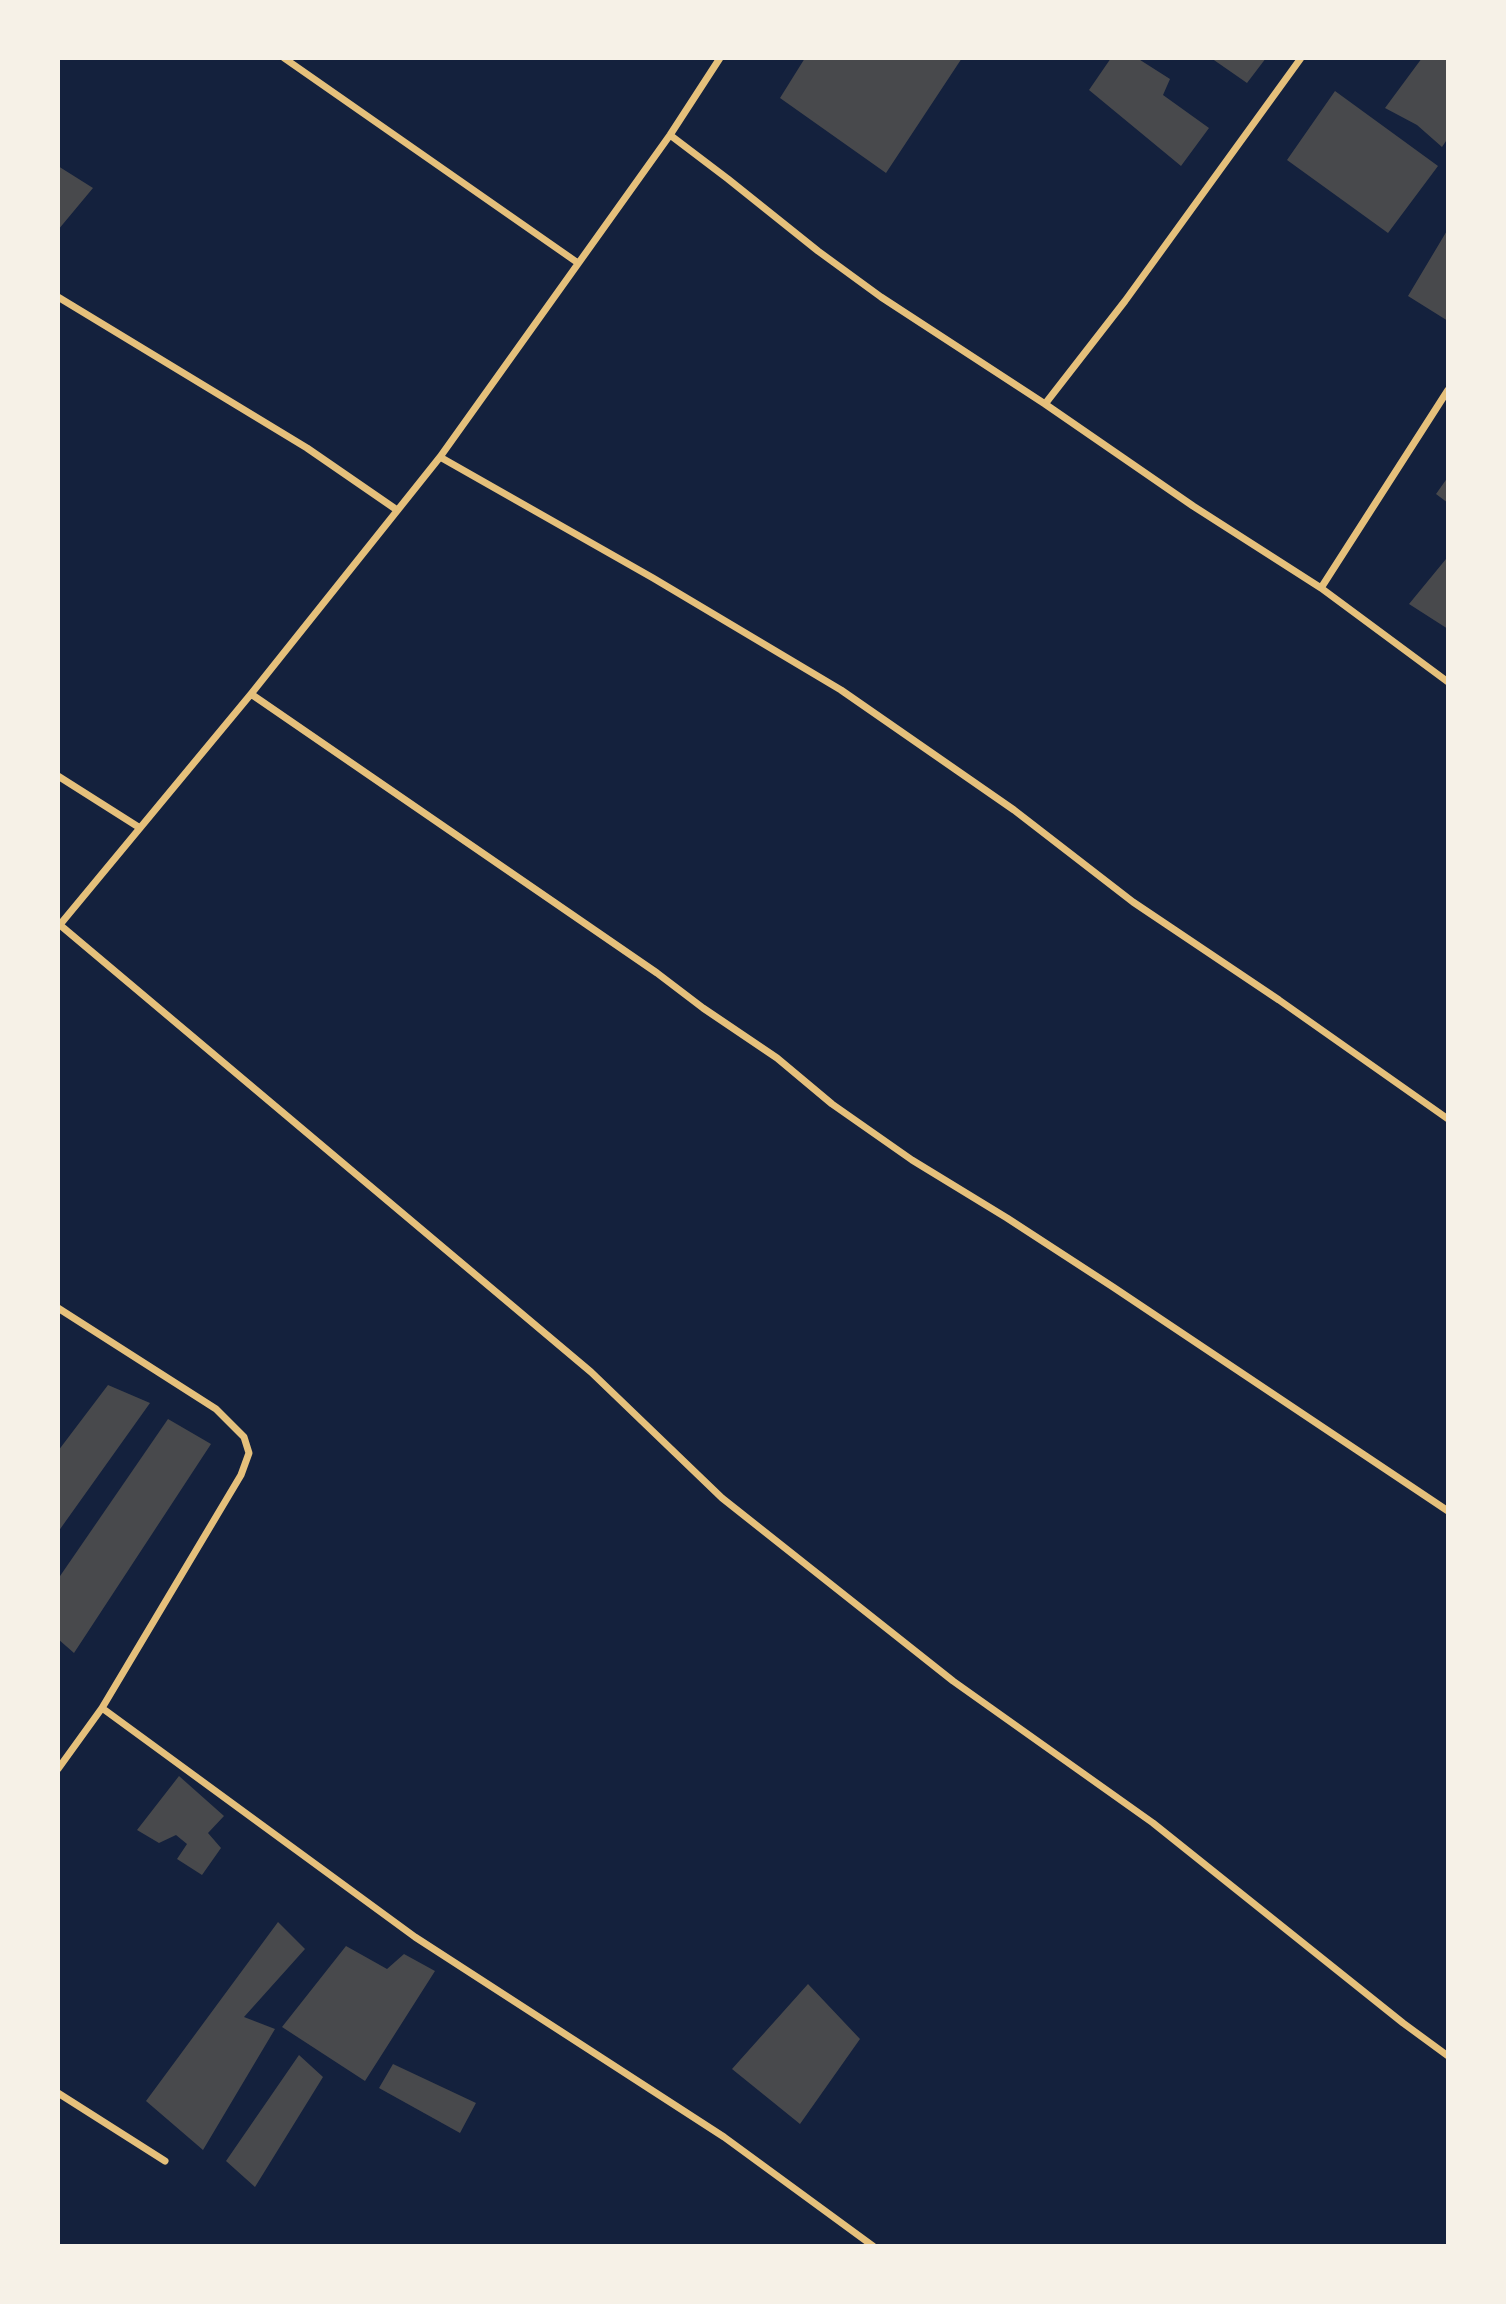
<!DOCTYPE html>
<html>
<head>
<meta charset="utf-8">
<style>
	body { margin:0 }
	#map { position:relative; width:1506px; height:2304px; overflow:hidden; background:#14213d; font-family:"Archivo Narrow",sans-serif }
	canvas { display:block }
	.frame { position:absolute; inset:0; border:60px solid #f6f1e7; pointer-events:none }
</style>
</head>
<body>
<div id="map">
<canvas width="1506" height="2304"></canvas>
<div class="frame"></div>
</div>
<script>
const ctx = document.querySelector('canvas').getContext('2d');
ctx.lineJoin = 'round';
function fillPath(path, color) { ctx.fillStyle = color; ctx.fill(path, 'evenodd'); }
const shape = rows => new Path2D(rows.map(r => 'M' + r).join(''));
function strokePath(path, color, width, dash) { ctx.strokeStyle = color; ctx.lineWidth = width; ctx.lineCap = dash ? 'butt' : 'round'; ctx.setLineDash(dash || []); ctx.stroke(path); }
fillPath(shape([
	[805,58,962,58,886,173,780,98],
	[1111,58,1137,58,1170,79,1163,95,1209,128,1181,166,1089,90],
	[1211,58,1266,58,1247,83],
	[1422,58,1448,58,1448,138,1442,147,1417,125,1385,108],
	[1335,91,1438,166,1388,233,1287,160],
	[58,166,93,188,58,230],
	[1448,229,1448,321,1408,296],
	[1448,477,1448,503,1436,494],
	[1446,559,1448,561,1448,629,1409,604],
	[108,1385,150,1403,58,1532,58,1451],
	[168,1419,211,1444,74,1653,58,1639,58,1579],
	[179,1776,224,1816,208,1833,221,1848,202,1875,177,1859,187,1844,176,1835,159,1843,137,1830],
	[278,1922,305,1949,244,2017,275,2029,203,2150,146,2101],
	[346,1946,387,1969,404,1954,435,1971,365,2081,282,2027],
	[808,1984,860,2039,800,2124,732,2069],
	[299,2055,323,2077,255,2187,226,2161],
	[393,2064,476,2103,460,2133,379,2088]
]), '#48494c');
strokePath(shape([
	[284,58,578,263],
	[670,135,728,179,818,251,881,297,1045,404,1193,506,1321,588,1448,682],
	[58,297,307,448,397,510],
	[1045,404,1125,301,1301,58],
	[440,457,653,578,841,690,1014,810,1133,902,1279,1000,1448,1119],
	[1321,588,1448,390],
	[251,694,657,973,703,1008,777,1058,832,1104,912,1160,1007,1218,1113,1287,1448,1511],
	[58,776,140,828],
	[60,925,591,1372,722,1498,953,1681,1153,1823,1403,2023,1448,2056],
	[58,927,251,694,440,457,670,135,720,58],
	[58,1308,216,1409,244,1437,249,1453,241,1475,102,1708,58,1769],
	[102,1708,415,1937,724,2137,873,2246],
	[58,2093,165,2161]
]), '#e5c07b', 7);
</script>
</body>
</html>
